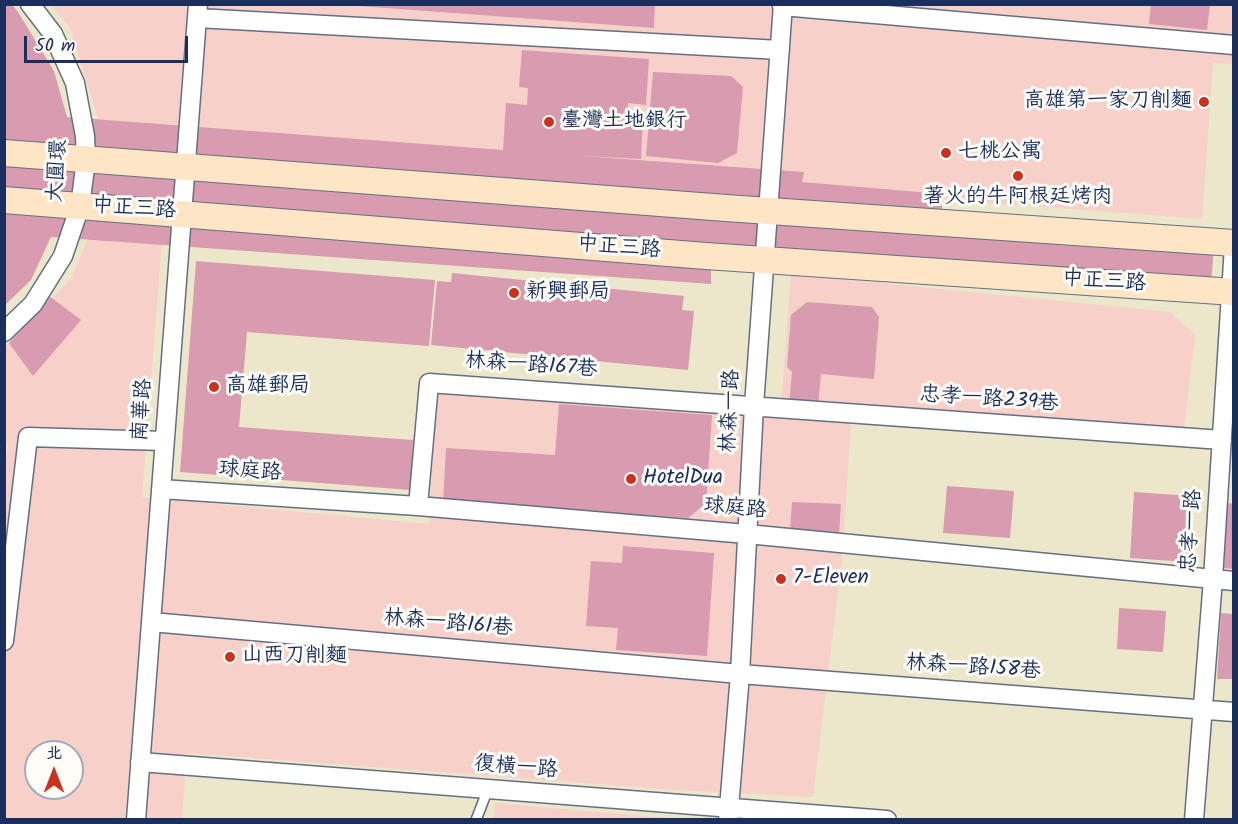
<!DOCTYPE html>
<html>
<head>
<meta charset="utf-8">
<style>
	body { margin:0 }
	#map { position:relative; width:1238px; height:824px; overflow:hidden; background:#ece7cb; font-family:Kalam,"LXGW WenKai TC",sans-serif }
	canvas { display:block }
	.frame { position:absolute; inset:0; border:6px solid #1b2f5e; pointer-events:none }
	.north { position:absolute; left:24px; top:740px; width:60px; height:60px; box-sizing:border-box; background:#fdfcf7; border:2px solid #a3aaba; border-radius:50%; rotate:0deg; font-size:16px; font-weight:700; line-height:24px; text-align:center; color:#1b2f5e }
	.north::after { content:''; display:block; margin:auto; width:21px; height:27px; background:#c8321e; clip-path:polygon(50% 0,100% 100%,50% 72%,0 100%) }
	.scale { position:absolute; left:24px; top:36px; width:164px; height:27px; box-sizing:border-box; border:3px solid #1b2f5e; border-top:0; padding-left:8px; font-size:18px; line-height:21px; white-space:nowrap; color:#1b2f5e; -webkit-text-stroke:4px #fdfcf7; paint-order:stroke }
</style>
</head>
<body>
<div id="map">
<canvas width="1238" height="824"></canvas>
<div class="frame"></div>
<div class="north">北</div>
<div class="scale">50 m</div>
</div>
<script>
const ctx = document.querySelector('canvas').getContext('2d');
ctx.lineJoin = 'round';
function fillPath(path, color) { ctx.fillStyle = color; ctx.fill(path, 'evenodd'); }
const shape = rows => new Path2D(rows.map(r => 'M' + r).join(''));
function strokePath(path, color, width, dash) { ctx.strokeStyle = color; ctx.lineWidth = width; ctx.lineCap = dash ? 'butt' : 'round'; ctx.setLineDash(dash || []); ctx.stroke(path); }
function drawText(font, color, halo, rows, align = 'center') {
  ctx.font = font + ' Kalam,"LXGW WenKai TC",sans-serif'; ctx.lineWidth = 6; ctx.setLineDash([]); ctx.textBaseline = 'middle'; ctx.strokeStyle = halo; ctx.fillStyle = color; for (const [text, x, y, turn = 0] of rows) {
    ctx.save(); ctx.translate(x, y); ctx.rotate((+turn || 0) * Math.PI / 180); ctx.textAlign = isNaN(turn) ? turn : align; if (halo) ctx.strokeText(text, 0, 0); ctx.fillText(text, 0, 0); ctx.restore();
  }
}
fillPath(shape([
	[51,5,1233,5,1233,64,1213,63,1202,219,216,144,102,131,70,28],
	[97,218,163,228,142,497,429,524,437,390,780,419,791,274,1170,312,1195,335,1182,447,851,424,842,559,813,797,676,790,187,753,182,819,5,819,4,479,8,445,5,439,5,347,71,279],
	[36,752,72,752,72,788,36,788],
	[495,803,679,819,494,819]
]), '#f7d0c9');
fillPath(shape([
	[4,4,11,4,16,9,54,71,67,117,503,150,506,103,527,105,528,88,519,87,522,50,649,59,646,105,628,103,627,114,643,115,641,159,582,156,804,172,802,182,942,194,942,209,1215,231,1211,285,711,267,711,284,51,237,31,280,4,306],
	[360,4,655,4,654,28,360,6],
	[1151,4,1210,4,1207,30,1149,24],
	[653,72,731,76,743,87,737,153,718,163,646,156],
	[196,261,435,280,429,346,247,332,239,427,413,440,410,490,180,472],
	[452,273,684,296,682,310,694,311,688,370,431,345,437,281,451,282],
	[49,296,81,320,33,376,9,343],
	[807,302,872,307,879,317,874,379,821,374,818,407,789,405,792,372,787,367,791,315],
	[559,404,712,415,706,503,688,518,443,503,446,448,555,455],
	[947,486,1014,491,1010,538,943,533],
	[1134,492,1192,496,1187,562,1130,558],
	[792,502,841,504,839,533,790,531],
	[1227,503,1234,504,1234,569,1224,568],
	[623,546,714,553,707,656,616,650,618,628,586,626,591,561,622,563],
	[1119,608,1166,611,1163,652,1117,649],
	[1221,613,1234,614,1234,679,1217,679]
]), '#d89baf');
const lane = shape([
	[476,820,488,789]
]);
const street = shape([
	[782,6,1234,45],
	[197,18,780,50],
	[4,332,33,304,63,256,80,206,86,160,85,136,75,83,53,34,30,4],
	[161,489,418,506,747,534,1234,581],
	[418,506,429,383,1222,440],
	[151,622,740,674,1234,712],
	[4,641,28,437,164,441],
	[140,762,887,820],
	[136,820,198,4],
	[728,820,740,674,754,406,783,4],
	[1194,820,1213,579,1234,246]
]);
const secondary = shape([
	[4,153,726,208,1234,243],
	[4,200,706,256,1234,292]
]);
strokePath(lane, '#646f84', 12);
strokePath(street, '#646f84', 21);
strokePath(secondary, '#646f84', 28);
strokePath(lane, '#fff', 9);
strokePath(street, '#fff', 18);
strokePath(secondary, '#fde5c5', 26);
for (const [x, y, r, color] of [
	[1204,102,6,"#c8321e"],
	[549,122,6,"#c8321e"],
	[946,153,6,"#c8321e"],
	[1018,176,6,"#c8321e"],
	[514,293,6,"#c8321e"],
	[214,387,6,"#c8321e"],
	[631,479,6,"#c8321e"],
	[781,579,6,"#c8321e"],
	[230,657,6,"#c8321e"]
]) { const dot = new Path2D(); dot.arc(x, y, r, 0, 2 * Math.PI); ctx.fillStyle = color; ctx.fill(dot); strokePath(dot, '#fdfcf7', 2); }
drawText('21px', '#1b2f5e', '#fdfcf7', [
	["高雄第一家刀削麵",1192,102,"right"],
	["臺灣土地銀行",561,122],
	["七桃公寓",958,153],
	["著火的牛阿根廷烤肉",1018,198,"center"],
	["新興郵局",526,293],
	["高雄郵局",226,387],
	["HotelDua",643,479],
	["7-Eleven",793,579],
	["山西刀削麵",242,657]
], 'left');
drawText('21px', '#1b2f5e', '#fdfcf7', [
	["大圓環",59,171,-86],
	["中正三路",134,210,4],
	["中正三路",619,249,5],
	["中正三路",1104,283,4],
	["林森一路167巷",531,367,4],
	["忠孝一路239巷",989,401,4],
	["南華路",144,410,-86],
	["林森一路",732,411,-87],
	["球庭路",250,473,4],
	["球庭路",735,510,5],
	["忠孝一路",1193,531,-86],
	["林森一路161巷",448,625,5],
	["林森一路158巷",973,669,4],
	["復橫一路",516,769,5]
]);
</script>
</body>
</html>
